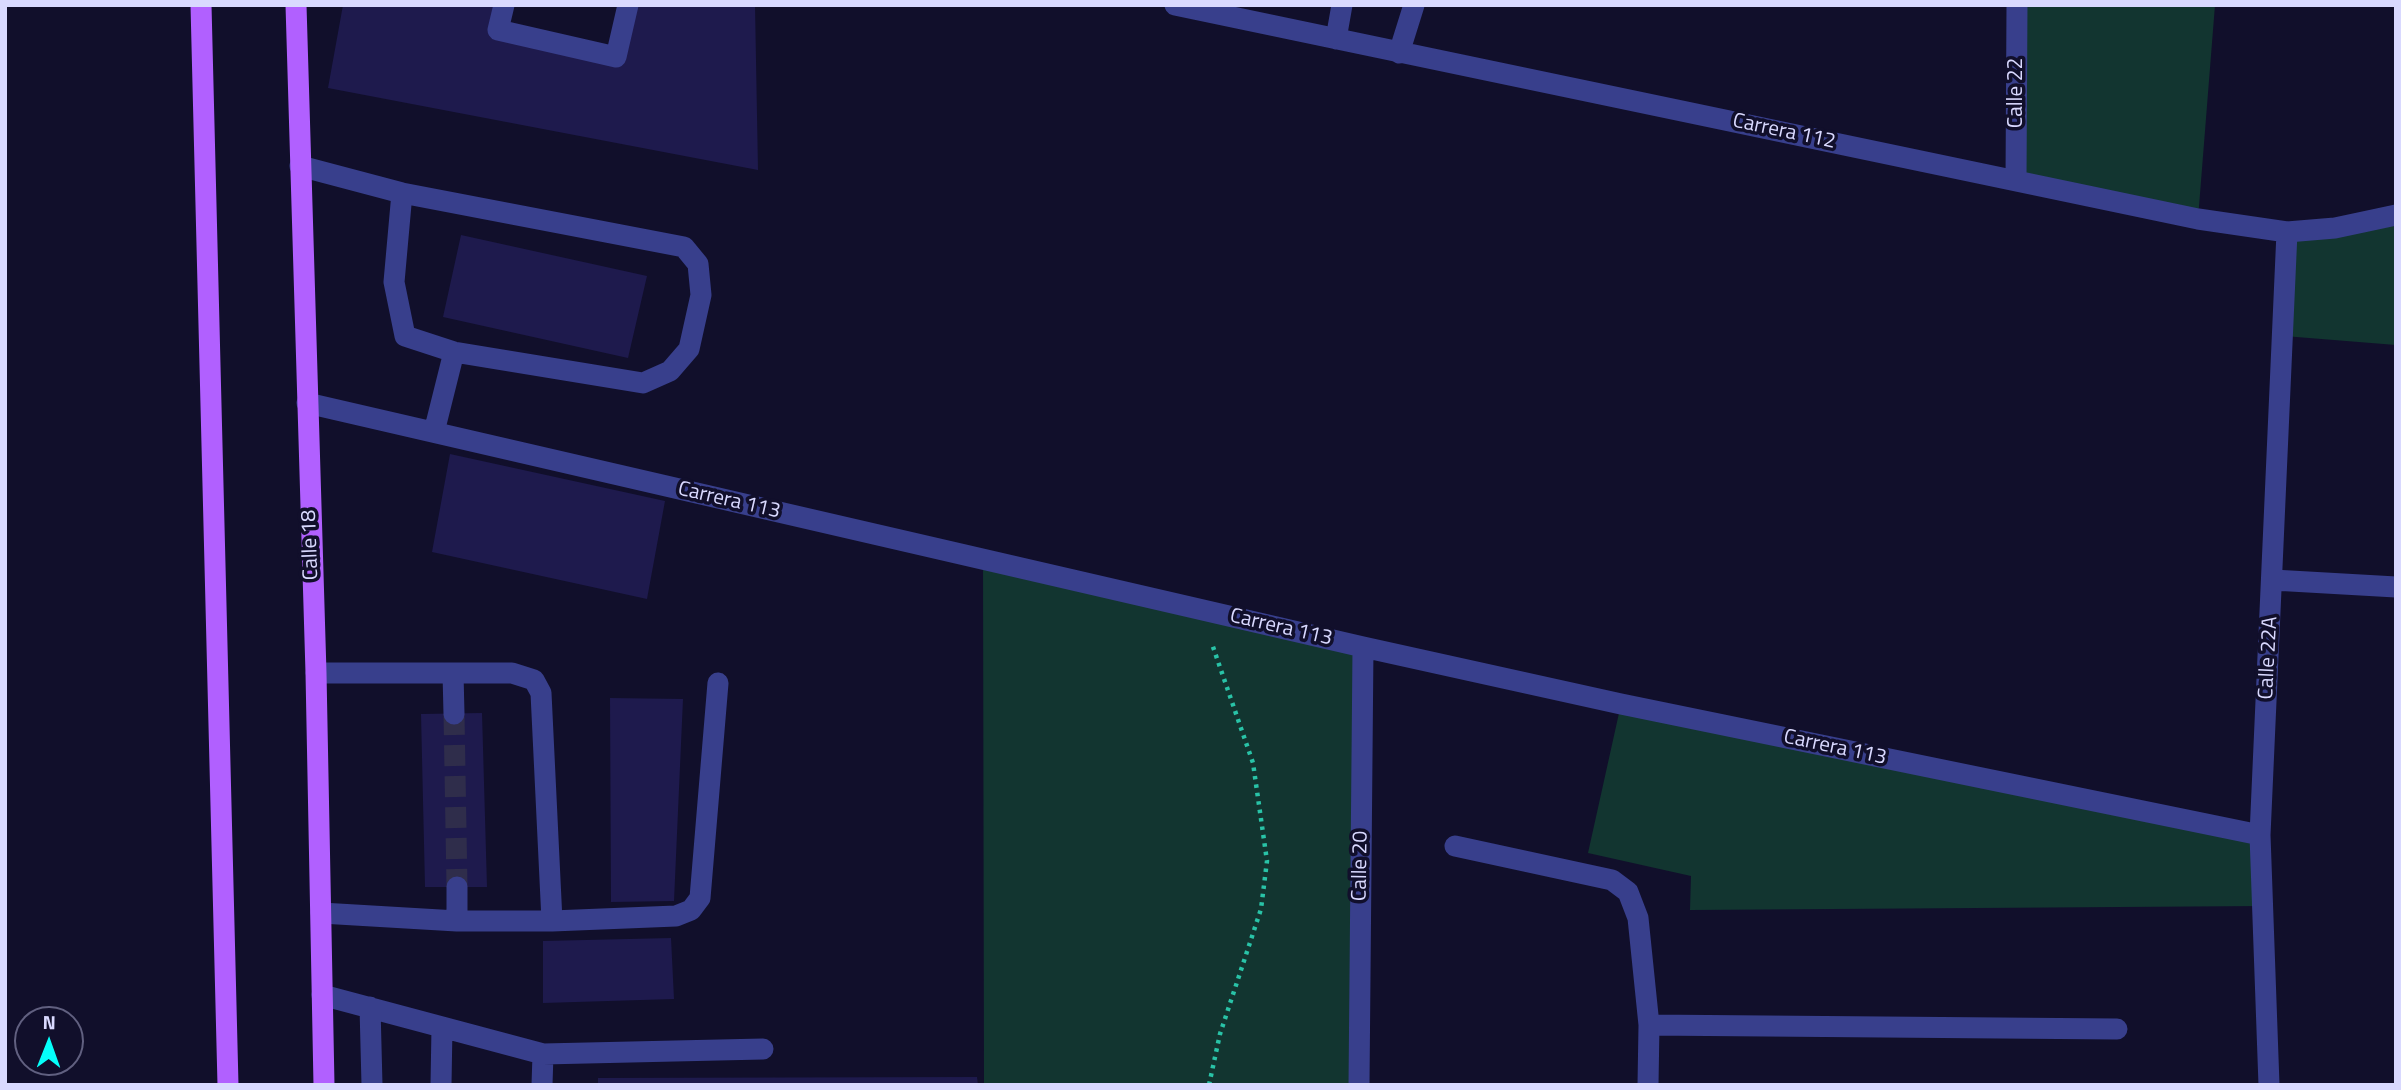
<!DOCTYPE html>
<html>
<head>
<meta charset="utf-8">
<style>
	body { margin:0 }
	#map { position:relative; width:2401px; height:1090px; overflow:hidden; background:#110f2b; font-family:"Titillium Web",sans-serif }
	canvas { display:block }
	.frame { position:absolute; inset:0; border:7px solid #d9d9ff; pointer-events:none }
	.north { position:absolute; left:14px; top:1006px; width:70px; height:70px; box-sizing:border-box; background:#110f2b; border:2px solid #616080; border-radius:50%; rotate:1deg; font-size:19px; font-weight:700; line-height:28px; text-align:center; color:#d9d9ff }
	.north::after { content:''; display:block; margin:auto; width:24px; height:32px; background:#05fffa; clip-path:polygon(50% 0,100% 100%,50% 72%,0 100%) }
</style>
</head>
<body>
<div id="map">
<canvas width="2401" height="1090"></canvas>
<div class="frame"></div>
<div class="north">N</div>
</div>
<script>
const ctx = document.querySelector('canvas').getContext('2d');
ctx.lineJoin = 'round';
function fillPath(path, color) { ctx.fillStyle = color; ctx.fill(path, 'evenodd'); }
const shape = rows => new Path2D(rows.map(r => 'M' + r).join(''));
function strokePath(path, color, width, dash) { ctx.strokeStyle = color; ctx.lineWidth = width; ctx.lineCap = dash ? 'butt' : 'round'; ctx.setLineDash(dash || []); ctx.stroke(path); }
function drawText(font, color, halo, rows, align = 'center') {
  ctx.font = font + ' "Titillium Web",sans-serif'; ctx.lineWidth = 7; ctx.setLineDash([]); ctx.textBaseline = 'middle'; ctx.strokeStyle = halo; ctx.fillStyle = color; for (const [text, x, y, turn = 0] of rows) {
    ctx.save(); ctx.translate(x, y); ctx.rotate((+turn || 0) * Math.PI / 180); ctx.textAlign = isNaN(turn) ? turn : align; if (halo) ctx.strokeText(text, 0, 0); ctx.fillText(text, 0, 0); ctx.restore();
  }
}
fillPath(shape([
	[2017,5,2215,5,2198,219,2016,180],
	[2396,215,2396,345,2284,336,2287,232],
	[983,560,1363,647,1359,1085,984,1085],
	[1621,704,2260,835,2264,906,1690,910,1691,876,1588,853]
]), '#123530');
fillPath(shape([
	[343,5,499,5,492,34,620,62,633,5,755,5,758,170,328,88],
	[461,235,647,276,628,358,443,317],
	[450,454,665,501,647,599,432,552],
	[610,698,683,699,674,901,611,902],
	[482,713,487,887,425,887,421,714],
	[671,938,674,999,543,1003,543,941],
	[977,1077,978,1085,598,1085,598,1078]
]), '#1e1a4d');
strokePath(shape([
	[454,714,457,887]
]), '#2f2d4b', 21, [21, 10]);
strokePath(shape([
	[1209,1085,1220,1034,1261,909,1267,861,1253,763,1212,644]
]), '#29c3a7', 4.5, [3.5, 5]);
strokePath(shape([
	[504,5,498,30,616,57,628,5],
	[1175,5,2198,219,2287,232,2335,228,2396,215],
	[1336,39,1342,5],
	[1399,53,1414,5],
	[300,166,402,193,684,247,698,264,701,295,689,349,670,371,643,383,454,352,405,336,394,282,402,193],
	[2016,180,2017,5],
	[307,403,1363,647,1621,704,2260,835],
	[434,432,454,352],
	[2273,580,2396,587],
	[316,673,453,673,454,714],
	[453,673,512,673,534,680,541,693,552,921,457,921],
	[1455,846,1612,880,1628,892,1638,918,1649,1025,1648,1085],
	[321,913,457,921,457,887],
	[552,921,676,916,691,910,700,898,718,683],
	[322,995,543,1054,763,1049],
	[370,1007,372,1085],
	[1649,1025,2117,1029],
	[441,1085,442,1027],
	[542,1085,543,1054],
	[1359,1085,1363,647],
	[2269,1085,2260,835,2287,232]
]), '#383f8c', 21);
strokePath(shape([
	[201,5,228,1085],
	[296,5,316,673,324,1085]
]), '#b160ff', 21);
drawText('21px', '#d9d9ff', '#110f2b', [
	["Calle 22",2017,93,-90],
	["Carrera 112",1784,132,12],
	["Carrera 113",729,501,13],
	["Calle 18",311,545,-92],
	["Carrera 113",1281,628,13],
	["Calle 22A",2269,658,-87],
	["Carrera 113",1835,748,12],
	["Calle 20",1361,866,-89]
]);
</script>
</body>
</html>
